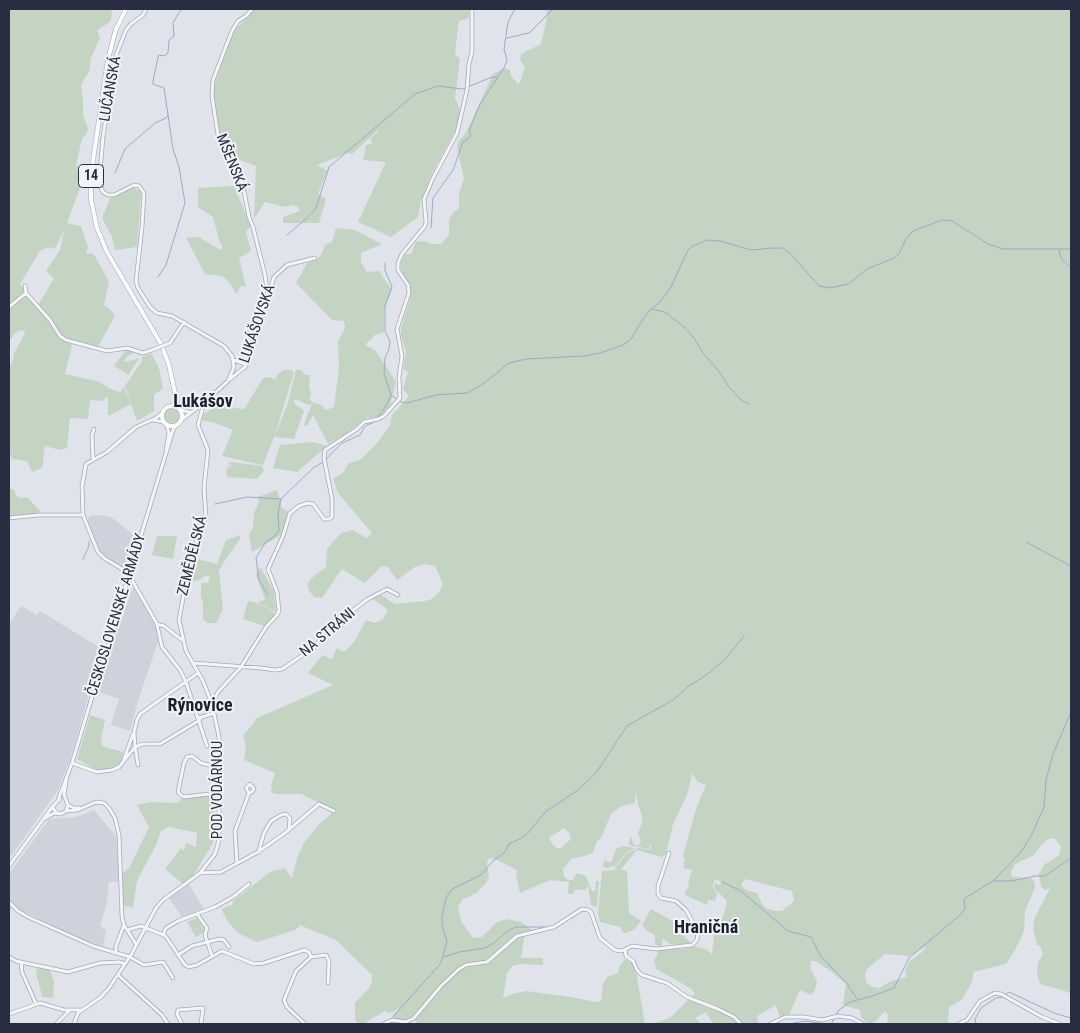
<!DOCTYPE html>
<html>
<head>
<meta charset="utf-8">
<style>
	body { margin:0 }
	#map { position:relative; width:1080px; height:1033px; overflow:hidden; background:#e1e3ea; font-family:"Roboto Condensed",sans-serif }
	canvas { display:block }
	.frame { position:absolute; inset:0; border:10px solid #292d42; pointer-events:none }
</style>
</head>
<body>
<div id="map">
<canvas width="1080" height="1033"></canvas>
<div class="frame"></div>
</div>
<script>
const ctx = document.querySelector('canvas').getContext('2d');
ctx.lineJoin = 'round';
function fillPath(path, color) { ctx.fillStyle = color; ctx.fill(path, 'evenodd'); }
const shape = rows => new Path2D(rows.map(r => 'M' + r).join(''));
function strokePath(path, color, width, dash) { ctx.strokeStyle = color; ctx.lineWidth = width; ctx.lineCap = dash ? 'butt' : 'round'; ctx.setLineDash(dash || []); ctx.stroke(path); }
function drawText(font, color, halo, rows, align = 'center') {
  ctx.font = font + ' "Roboto Condensed",sans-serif'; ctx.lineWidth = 4; ctx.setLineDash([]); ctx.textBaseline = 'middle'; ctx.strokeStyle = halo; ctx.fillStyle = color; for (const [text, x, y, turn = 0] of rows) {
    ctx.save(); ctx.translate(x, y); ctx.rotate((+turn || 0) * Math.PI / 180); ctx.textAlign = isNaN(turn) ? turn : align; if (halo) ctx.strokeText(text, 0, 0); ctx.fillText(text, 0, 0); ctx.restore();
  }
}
fillPath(shape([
	[100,515,111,517,135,536,125,570,102,554,92,538,86,522,90,516],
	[132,588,138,590,158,627,159,639,137,704,130,731,111,725,119,699,99,692,119,624,123,616],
	[21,606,37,615,40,611,102,649,70,760,58,790,9,859,9,624],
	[94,810,116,836,118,859,118,882,109,882,106,906,100,925,106,931,103,946,85,941,67,933,17,908,9,900,9,874,49,819,76,817],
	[189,884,205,911,182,917,169,898]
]), '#cfd2dc');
fillPath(shape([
	[9,9,112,9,111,20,107,24,97,30,100,38,91,58,89,72,81,85,83,100,83,115,88,128,87,133,82,139,76,165,84,177,67,223,81,226,88,247,86,253,93,254,95,256,109,282,104,305,109,308,115,316,98,347,69,341,61,335,38,305,54,279,46,271,60,250,64,230,55,249,48,247,40,251,20,284,25,290,9,306],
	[253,9,469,9,469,18,459,21,458,26,455,54,460,59,455,98,461,112,455,131,430,177,421,201,418,217,395,234,391,237,358,222,386,162,363,160,366,145,373,143,370,139,379,131,378,130,352,154,347,153,317,165,327,171,318,194,326,199,319,223,283,223,283,217,300,211,298,207,292,205,285,207,265,202,254,219,256,166,229,156,220,135,213,96,215,83,229,40,235,29,247,18],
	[547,9,1071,9,1071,994,1065,991,1040,984,1037,975,1038,963,1043,954,1040,946,1037,945,1033,928,1034,919,1050,888,1045,890,1041,887,1039,874,1044,865,1059,855,1061,846,1054,838,1048,839,1042,844,1034,855,1015,864,1011,872,1011,875,1013,877,1031,878,1034,881,1035,888,1025,911,1024,931,1016,948,1006,964,973,972,973,980,962,1000,949,1007,948,1023,945,1024,887,1024,888,1015,885,1011,875,1022,869,1024,861,1017,860,1010,843,1005,846,984,831,971,815,961,811,961,810,967,817,981,815,990,811,995,800,990,789,1015,780,1018,776,1005,757,1016,758,1024,713,1024,706,1012,695,1018,702,1024,651,1024,670,1018,695,993,690,988,656,969,654,959,657,956,658,950,668,948,685,949,692,946,706,949,712,954,715,927,724,914,727,901,714,888,715,883,721,886,720,885,721,882,718,880,715,880,713,885,713,888,717,893,715,901,708,900,707,905,685,895,685,892,689,887,688,883,692,870,683,868,685,859,683,857,684,852,696,809,706,785,698,782,692,774,687,795,673,824,666,854,662,857,637,850,621,869,627,871,629,913,641,921,635,929,627,933,623,933,620,927,600,922,598,913,602,871,618,870,614,869,627,853,639,848,649,850,651,847,651,844,650,844,649,849,628,845,631,836,634,845,639,845,641,840,638,834,643,819,638,805,636,791,635,803,622,806,611,814,601,838,597,842,593,852,588,855,571,859,563,869,564,876,568,880,572,880,577,873,586,876,592,891,595,891,596,881,599,881,597,907,591,905,588,885,585,890,580,889,579,890,574,890,574,894,568,894,569,882,550,880,520,893,516,875,517,870,493,858,488,859,487,864,489,878,486,883,476,893,462,900,458,908,461,921,473,938,482,937,496,923,507,919,521,922,533,931,525,932,521,958,543,958,543,965,520,964,512,966,507,974,503,998,512,994,526,991,571,997,596,1002,601,1001,603,984,607,977,618,973,620,965,625,959,632,963,636,971,645,1024,419,1024,412,1018,405,1020,395,1019,393,1015,400,1007,393,1012,388,1013,385,1011,363,1024,358,1024,355,1020,355,1003,369,988,372,981,372,975,336,940,302,926,302,924,295,930,257,942,238,933,228,922,222,911,223,908,232,905,233,901,270,872,285,868,292,878,298,855,304,843,321,822,331,814,330,808,301,794,277,794,270,792,272,790,271,785,275,773,244,760,246,746,243,735,254,723,255,719,333,685,308,673,322,655,332,659,337,648,344,652,354,642,366,620,375,623,383,619,388,610,372,598,381,595,395,604,425,601,432,599,439,592,443,584,435,566,424,564,415,567,397,580,388,567,382,566,365,583,342,569,322,598,314,597,308,589,308,583,313,577,326,567,327,549,341,533,353,530,367,538,372,533,338,493,333,479,343,473,349,463,360,460,377,443,390,425,392,415,409,396,403,389,408,372,403,369,406,352,401,336,401,328,410,299,410,289,401,270,401,262,405,254,411,254,416,242,424,241,431,244,441,244,449,235,449,220,454,211,459,209,459,193,464,179,457,146,459,141,466,133,493,74,504,68,510,70,511,76,518,84,520,82,525,67,520,60,521,54,541,44,546,22],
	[564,828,569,833,571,839,562,847,558,849,553,845,549,838],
	[745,879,792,891,794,901,782,911,775,911,766,908,762,904,757,893,746,890,741,885],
	[927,946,921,953,909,962,905,971,907,977,891,981,879,988,872,987,866,982,865,975,867,969,885,954,909,956],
	[234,186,251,226,246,232,251,251,239,258,246,287,241,286,236,294,232,286,223,276,205,274,186,238,199,237,220,250,223,246,220,243,213,217,198,207,198,188],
	[133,188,140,191,141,194,137,247,115,250,112,237,102,218,110,198],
	[336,228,355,230,382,244,361,253,361,262,367,272,379,271,392,290,384,309,384,332,375,335,365,345,375,350,396,382,390,406,381,417,366,418,347,433,328,444,313,415,307,426,304,425,308,413,312,405,311,404,308,405,298,400,294,400,295,404,304,411,294,439,274,437,263,465,222,456,233,430,215,423,201,420,203,415,216,406,242,409,245,408,263,378,267,377,276,379,277,375,284,370,291,370,294,372,275,435,287,406,296,370,301,370,305,375,310,375,309,385,311,395,309,398,312,402,322,405,326,410,334,407,339,368,338,341,345,328,344,321,332,320,296,283,307,263,316,260,321,255,325,245,332,242],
	[26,296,44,315,59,338,72,345,65,374,100,382,108,388,120,392,124,387,131,404,108,416,108,397,105,397,104,401,92,400,90,401,88,419,70,418,67,448,60,450,45,446,42,468,32,472,27,461,12,459,9,450,9,368,13,360,14,353,25,333,24,331,21,330,15,333,11,339,9,338,9,310,21,297],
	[127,349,133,351,133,353,126,357,124,362,134,360,138,358,139,359,128,375,114,366],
	[149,354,152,355,159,368,163,389,156,393,154,395,154,411,137,421,125,386,142,361,142,357],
	'164 416a8 8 0 1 1 16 0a8 8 0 1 1-16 0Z',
	[312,442,327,446,297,472,273,468,280,445],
	[230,462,262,466,264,471,257,479,228,477,226,473,228,466,236,467,228,464],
	[11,489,14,490,17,496,21,498,27,497,40,511,37,515,17,517,9,516,9,490],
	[277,490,282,508,288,511,283,534,252,552,249,535,253,527,254,513,259,502,258,497],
	[240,535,240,539,225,560,219,571,223,609,216,623,207,623,203,619,203,603,201,596,201,586,202,583,208,583,210,577,205,575,202,579,195,581,188,580,193,558,217,564,226,540],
	[157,536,177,536,173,559,152,555],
	[261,568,274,591,276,612,258,603,265,599,256,575,258,569],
	[248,601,257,603,272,611,276,615,265,626,243,619],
	[90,715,105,720,101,740,102,746,123,752,123,750,122,761,117,766,98,771,77,759],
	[215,795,213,843,193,876,183,884,165,869,181,848,184,851,186,843,196,847,197,833,169,827,161,831,156,845,137,881,133,908,123,905,123,873,129,868,149,827,137,805,151,802,177,803,182,799],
	[623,846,635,848,626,853,615,866,605,868,603,866,604,860,605,860,611,863,616,849],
	[651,909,676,923,675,928,691,943,686,945,670,944,662,938,662,946,655,945,655,935,647,931,642,925],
	[197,918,205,931,196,937,187,922],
	[36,968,50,970,54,982,53,998,42,997,38,979,37,979]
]), '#c3d4c2');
strokePath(shape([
	[507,38,529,33,553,9],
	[470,86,492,77,497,77],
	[115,173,125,149,155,123,166,118,168,115],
	[431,228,433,198,453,170,463,142,468,139,471,134,469,131,480,104,504,68,507,60,504,49,508,22,515,9],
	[287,235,307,218,316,208,329,167,415,94,438,86,462,89,466,88],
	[1059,250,1061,258,1071,268],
	[158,277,166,265,185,203,179,167,173,149,164,88,153,84,153,81,158,57,159,55,164,56,168,53,169,40,174,36,173,23,178,14,182,9],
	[652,309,665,312,684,327,694,338,703,353,721,374,729,387,741,400,749,404],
	[391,395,401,402,407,403,436,395,467,393,483,384,509,363,526,359,584,356,600,353,623,345,631,339,643,319,651,309,660,302,671,287,688,250,693,246,708,240,720,241,751,250,773,248,782,248,789,252,819,286,830,288,848,284,867,269,894,258,899,254,906,239,913,231,942,220,952,221,988,244,1003,249,1071,249],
	[377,418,386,406,391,395,384,374,385,358,389,349,390,341,385,331,385,306,392,287,385,270,385,263],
	[326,459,342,443,360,435,365,426,374,422],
	[215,504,247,497,281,499],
	[1026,542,1071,566],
	[83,559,89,546,89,541],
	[268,595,259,580,256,558,265,543,276,535,279,530,278,513,281,499,313,468,323,462],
	[994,880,1021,852,1031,836,1044,807,1046,780,1053,754,1071,712],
	[722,882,741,891,788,931,811,937,820,955,848,985,857,999],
	[9,910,11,908],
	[444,957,459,952,485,948,494,943,509,930,516,927,546,927],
	[836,1015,839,1010,850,1002,872,996,894,988,909,958,961,914,965,909,964,899,967,897,993,881,1012,881,1035,876,1045,876,1071,858],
	[391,1019,441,963,447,941,442,925,442,916,446,898,452,889,481,875,493,861,505,852,510,843,520,839,529,832,545,812,578,790,596,773,627,726,673,700,689,686,708,674,725,659,744,636],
	[789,1024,804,1021,827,1024],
	[831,1024,834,1019],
	[976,1024,975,1019,981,1008,996,998,1002,997,1009,992,1054,1013,1071,1018]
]), '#9ca9cb', 1);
const minor = shape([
	[146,9,143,15,131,24,126,30,115,58,103,137,99,184,103,192,108,195,114,195,134,185,139,186,144,193,142,227,136,281,138,288,150,307,157,313,172,316,224,346,232,356,234,367,228,381,204,403,181,420],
	[252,9,246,16,238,21,232,31,213,80,212,96,218,135,243,186,249,217,253,227,265,275,268,297],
	[25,286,26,293,50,320,60,336,66,340,107,351,127,348,143,353,152,350],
	[9,307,26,293],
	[170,343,184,322],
	[233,360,246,364],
	[230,379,245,367,249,359,274,277,287,265,315,258],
	[181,410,189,412],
	[161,414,156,418,136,427,107,452,86,464,82,486,83,515,98,552,104,558,122,569,132,580,157,624,164,626,182,640],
	[153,420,163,422],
	[166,451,169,433,166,424],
	[93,460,92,435,94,429],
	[9,518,39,515,83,515],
	[157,625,162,647,180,670,186,682,207,746],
	[193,663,261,668,275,670,282,669,312,649,336,623,368,599,387,589,398,595],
	[212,704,218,692,241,667,266,627,277,615,279,611,277,592,268,569,283,536,290,513,299,506,308,503,313,504,324,519,329,519,332,517,332,499,324,458,325,450,357,429,364,422,378,419,384,416,400,398,399,377,402,356,397,329,409,293,408,285,398,270,398,263,402,254,425,226,426,222,424,199,433,178,457,133,467,90,469,64,472,52,472,9],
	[199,718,214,713],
	[124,759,133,734],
	[72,763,97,772,112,770,119,767,135,747,143,744,160,744,200,720],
	[138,765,135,747,134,732,137,720,140,714,198,673],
	[218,793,183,797,178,792,184,763,187,757,192,756,201,763,220,768],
	[58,800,72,763,173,430,176,425],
	[68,805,74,808,80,808],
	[66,811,68,805,64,795,67,776],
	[56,812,53,808,54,805,60,799],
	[44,819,54,813,61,814,66,811,78,810,96,802,104,803,109,808,115,818,119,835,122,917,124,925,136,944],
	[259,850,264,833,271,821,281,815,286,814,290,818,289,829],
	[237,863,235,831,249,793,252,792,254,789,250,784,246,788,249,793],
	[9,866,53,806],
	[200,873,221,872,258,852,285,833,319,804,334,811],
	[9,902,18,911,28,917,93,946,130,957,144,965,163,962,173,978],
	[197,914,207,928,205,935,212,956],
	[127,930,141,926,164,935,167,938,185,965,189,967,197,965,222,951,254,964,264,963,304,950,309,952,311,957],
	[163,935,166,928,178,921,215,907,233,897,249,884],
	[625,950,626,956,633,961,637,970,642,975,667,983,687,997,718,1009,734,1017,741,1024],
	[116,953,116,946,124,925],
	[178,955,192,946,219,939,224,940,229,947],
	[9,957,16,961,68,972,100,963,119,962,125,964],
	[21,962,22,972,36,1004],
	[118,975,162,1015,168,1024],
	[9,1014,40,1003,64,1010,82,1010],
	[56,1024,69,1011],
	[74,1024,78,1013,101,997,109,988,131,955,156,908,163,900,200,873,215,854,219,840,219,737,212,704,203,681,186,651,179,620,191,555,206,517,204,488,208,450,198,425,204,403],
	[182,1024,177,1014,178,1010,203,1008,201,1024],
	[305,1024,287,1007,284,1000,296,971,311,957,326,955,329,961,328,983],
	[383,1024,392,1020,406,1022,414,1018,441,986,459,969,466,965,487,962,517,936,554,927,582,909,588,910,591,912,600,938,615,950,622,951,632,946,656,949,692,945,697,940,698,932,686,910,676,901,661,898,658,894,658,886,669,853],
	[770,1024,785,1017,804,1017,822,1020,838,1016,852,1018,863,1024],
	[958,1024,967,1020,980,1001,995,993,1001,994,1042,1017,1060,1024]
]);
const major = shape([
	[126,9,116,29,108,59,91,174,91,200,97,228,107,252,161,344,169,365,178,407],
	'162 416a10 10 0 1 1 20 0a10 10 0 1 1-20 0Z'
]);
strokePath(minor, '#a6a9b4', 4.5);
strokePath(major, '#a0a5b6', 5);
strokePath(minor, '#f4f5f8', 3);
strokePath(major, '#fff', 4);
const minorBridge = shape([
	[152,350,170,343]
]);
strokePath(minorBridge, '#a6a9b4', 4.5, []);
strokePath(minorBridge, '#f4f5f8', 3);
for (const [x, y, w] of [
	[91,176,25]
]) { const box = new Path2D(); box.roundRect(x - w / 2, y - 11.5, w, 23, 4); ctx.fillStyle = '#f1f3f7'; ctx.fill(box); strokePath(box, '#292d42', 1); }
drawText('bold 14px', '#292d42', null, [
	["14",91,176]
]);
drawText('15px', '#292d42', '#f1f3f7', [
	["LUČANSKÁ",111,89,-80],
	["MŠENSKÁ",231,163,68],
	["LUKÁŠOVSKÁ",258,324,-71],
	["ZEMĚDĚLSKÁ",193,556,-76],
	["ČESKOSLOVENSKÉ ARMÁDY",117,615,-73],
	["NA STRÁNI",328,633,-40],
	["POD VODÁRNOU",218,790,-90]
]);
drawText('bold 18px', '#1b1f33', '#f1f3f7', [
	["Lukášov",203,402],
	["Rýnovice",200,706],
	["Hraničná",706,928]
]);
</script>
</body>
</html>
